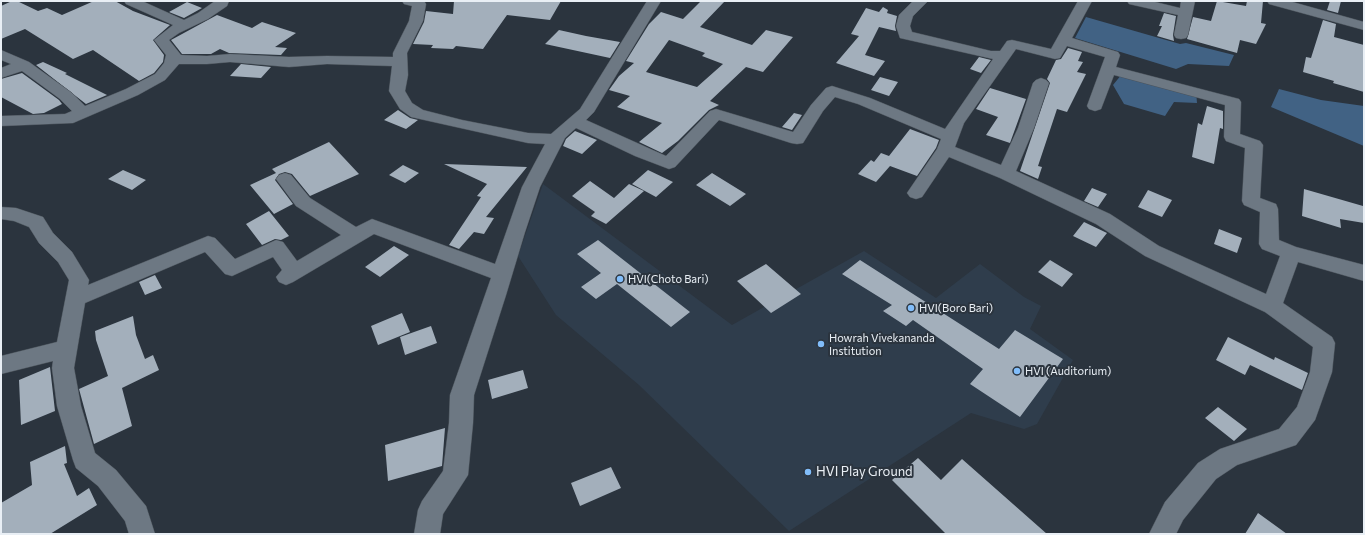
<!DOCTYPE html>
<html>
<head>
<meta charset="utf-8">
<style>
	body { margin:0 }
	#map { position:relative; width:1365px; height:535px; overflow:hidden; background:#2b343e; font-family:Commissioner,sans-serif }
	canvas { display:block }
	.frame { position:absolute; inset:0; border:2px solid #e9eff5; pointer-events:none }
</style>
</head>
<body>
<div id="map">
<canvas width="1365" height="535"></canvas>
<div class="frame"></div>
</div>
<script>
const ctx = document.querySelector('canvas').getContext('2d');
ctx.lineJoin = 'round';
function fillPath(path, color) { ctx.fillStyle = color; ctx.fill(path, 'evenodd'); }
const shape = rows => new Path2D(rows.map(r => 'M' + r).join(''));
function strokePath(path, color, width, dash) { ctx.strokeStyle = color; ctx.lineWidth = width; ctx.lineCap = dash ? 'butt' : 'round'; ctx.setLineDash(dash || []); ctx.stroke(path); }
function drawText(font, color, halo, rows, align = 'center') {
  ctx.font = font + ' Commissioner,sans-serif'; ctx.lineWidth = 4; ctx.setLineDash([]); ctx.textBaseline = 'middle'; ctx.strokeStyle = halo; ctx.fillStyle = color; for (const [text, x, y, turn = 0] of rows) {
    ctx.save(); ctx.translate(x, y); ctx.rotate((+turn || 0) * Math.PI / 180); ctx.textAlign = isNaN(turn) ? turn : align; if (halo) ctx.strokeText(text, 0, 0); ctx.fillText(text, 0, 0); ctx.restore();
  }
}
fillPath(shape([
	[543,184,732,325,864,251,936,298,980,264,1024,297,1041,306,1030,329,1073,360,1037,424,1024,429,971,413,789,531,639,385,556,315,518,256]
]), '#2f3d4c');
fillPath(shape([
	[1086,17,1180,44,1186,43,1234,55,1229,66,1188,64,1176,69,1075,38],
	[1122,74,1196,91,1197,103,1174,102,1165,116,1124,104,1113,85],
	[1279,89,1321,100,1364,106,1364,146,1271,107]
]), '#416284');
fillPath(shape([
	[12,1,17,1,38,11,47,8,62,15,94,1,115,1,133,11,170,25,153,40,164,55,163,62,154,73,139,81,93,50,73,59,25,29,1,39,1,6],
	[454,1,561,1,550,20,507,15,483,49,456,46,453,49,431,48,433,45,413,44,424,22,426,11,453,14],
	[701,1,725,1,700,27,752,45,766,30,793,37,763,72,746,67,710,101,719,105,709,110,678,141,662,153,639,142,662,123,617,107,630,96,609,90,619,76,634,63,626,61,649,24,661,12,683,19],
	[669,40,705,53,702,56,723,64,697,87,646,72],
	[1217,1,1246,6,1247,1,1263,1,1261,23,1266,24,1256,44,1240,40,1237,53,1187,39,1193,17,1211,21],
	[1330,1,1341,1,1338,13,1327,10],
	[187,2,202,8,184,18,169,12],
	[883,7,888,10,887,13,897,16,895,26,896,31,879,27,865,55,885,61,874,76,836,63,859,36,851,34,866,8,879,12],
	[1164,13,1176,16,1173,35,1174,41,1157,36,1162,26,1159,26],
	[217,15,252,28,262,22,296,33,275,47,287,48,281,55,229,53,220,49,211,54,182,54,171,40],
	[1323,20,1336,24,1334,37,1364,45,1364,92,1333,83,1334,81,1303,72,1306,57,1311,58],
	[559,30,586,36,620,42,610,58,545,44],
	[1068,48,1082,52,1078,61,1083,62,1077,72,1086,74,1067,112,1057,109,1038,166,1042,167,1038,179,1020,171,1050,83,1047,79,1056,60,1061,59],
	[979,57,991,60,981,73,970,69],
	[43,62,67,73,65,74,107,95,86,104,36,65],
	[241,64,271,67,261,78,230,76],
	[22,73,59,100,62,104,44,113,33,114,1,97,1,79],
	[880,77,898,82,889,96,871,90],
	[990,88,1026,99,1010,143,986,135,998,117,976,109],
	[1207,106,1223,111,1223,129,1220,128,1214,164,1192,157,1198,123,1202,125],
	[398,110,410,118,418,120,406,129,384,120],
	[794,113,802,115,792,130,782,127],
	[910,129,939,140,936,148,917,176,890,166,876,182,858,174,871,160,874,162,881,153,889,156],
	[575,131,597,140,582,154,563,146,566,139],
	[329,142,359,174,310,196,292,174,285,172,279,174,275,180,293,204,274,214,250,185,276,173,272,169],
	[444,164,527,167,486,217,494,218,484,234,474,232,459,249,449,245,481,197,477,196,487,184],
	[403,165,419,173,405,183,389,175],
	[123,170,146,180,132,190,108,179],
	[648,170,673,182,656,197,632,184],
	[712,173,746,194,730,206,696,185],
	[590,181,614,198,629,184,644,191,606,224,591,216,595,212,572,196],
	[1092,188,1107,194,1098,207,1084,201],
	[1304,189,1363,206,1364,223,1340,219,1341,228,1302,216],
	[1148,190,1172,200,1162,217,1138,207],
	[269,211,289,236,281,240,275,239,262,245,246,224],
	[1084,222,1107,233,1096,247,1073,236],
	[1219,229,1242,238,1237,253,1214,244],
	[598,240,690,312,671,327,617,284,596,299,581,287,601,273,577,254],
	[394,246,409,255,380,277,365,267],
	[860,260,999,349,1015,330,1063,359,1020,417,970,384,983,369,913,320,906,326,883,311,892,305,842,274],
	[1050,260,1073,274,1062,287,1038,272],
	[766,264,801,294,771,313,737,281],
	[155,275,162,288,145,295,139,282],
	[402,313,410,332,378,345,371,326],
	[133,316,136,335,145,359,153,355,159,370,122,388,132,426,94,444,79,389,108,376,96,340,95,331],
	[431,326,437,343,405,355,400,337],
	[1228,337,1274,360,1275,357,1308,373,1302,390,1250,365,1245,375,1216,360],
	[50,367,55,411,21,425,19,380],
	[523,370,528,388,492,399,488,380],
	[1218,407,1247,429,1234,441,1205,418],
	[445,428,442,466,388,481,385,445],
	[65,446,67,463,64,464,77,496,89,488,97,505,50,534,1,534,1,503,32,485,30,462],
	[918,458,941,480,962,459,1047,534,946,534,892,480],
	[611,467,621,488,580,506,571,483],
	[1258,513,1287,534,1245,534]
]), '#a3afbb');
const minor = shape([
	[124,1,142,1,184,20,198,13,215,1,229,1,227,6,208,19,179,33,169,40,181,55,207,56,230,54,289,57,327,56,393,57,393,53,409,21,412,6,404,4,402,1,424,1,426,4,423,21,407,53,408,75,405,91,412,103,423,110,462,120,528,133,551,134,580,109,647,1,661,1,594,112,586,120,666,156,710,111,716,109,793,132,811,105,826,88,832,86,870,98,945,129,993,59,900,38,896,26,899,15,913,1,928,1,913,16,910,26,912,32,991,51,1000,51,1007,41,1012,40,1051,49,1078,1,1092,1,1072,38,1118,52,1120,55,1116,67,1239,99,1241,102,1240,134,1260,141,1263,145,1260,198,1276,204,1278,209,1279,240,1296,247,1364,265,1364,281,1298,262,1283,303,1332,337,1335,343,1332,372,1315,420,1296,445,1237,465,1216,479,1183,520,1176,534,1149,534,1165,502,1198,463,1220,449,1279,429,1297,407,1310,372,1313,347,1265,312,1145,256,1096,224,1000,178,949,157,922,197,916,199,910,197,907,193,937,149,941,139,858,104,835,97,823,111,803,143,797,144,791,143,719,120,675,167,669,169,635,156,576,128,565,138,540,187,525,232,506,295,474,395,473,423,468,475,443,514,440,534,414,534,418,510,422,501,443,471,449,423,450,395,491,278,374,234,293,282,286,285,279,282,276,277,282,270,273,257,232,276,225,274,205,252,85,303,74,368,81,406,95,453,116,470,146,506,155,534,129,534,125,521,98,486,76,468,73,460,57,406,52,368,53,361,1,374,1,356,57,342,69,280,58,262,39,243,29,227,14,221,1,219,1,207,16,208,43,217,53,233,72,252,89,280,88,285,208,236,215,238,235,259,276,240,283,242,297,261,341,235,296,206,276,179,279,175,285,173,291,175,310,198,356,227,372,219,495,264,522,187,545,144,528,143,411,117,400,109,389,91,392,66,327,64,289,67,230,62,207,64,179,64,165,80,138,95,73,123,1,126,1,116,65,114,72,111,60,99,22,71,1,78,1,68,11,64,1,60,1,50,29,62,72,93,85,106,126,89,155,74,164,63,166,55,154,40,173,25,126,4,124,1],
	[1067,46,1105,57,1087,106,1089,109,1095,111,1101,109,1114,75,1225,105,1224,137,1226,141,1245,148,1242,201,1244,205,1260,212,1259,244,1262,249,1280,256,1266,294,1159,246,1110,214,1016,171,1034,128,1049,83,1046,80,1041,78,1036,80,1033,83,1018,128,1001,165,955,147,964,123,1016,49,1055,59,1060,58,1067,46],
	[1127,1,1151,1,1180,8,1181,1,1195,1,1188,35,1186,38,1181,39,1176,38,1174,35,1178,15,1129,4,1127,1],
	[1267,1,1289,1,1364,22,1364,30,1269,4,1267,1]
]);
strokePath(minor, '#4b535b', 1);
fillPath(minor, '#6d7883');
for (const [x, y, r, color] of [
	[620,279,4,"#81bdfa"],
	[911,308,4,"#81bdfa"],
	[821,344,4,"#81bdfa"],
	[1017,371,4,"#81bdfa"],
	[808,472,4,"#81bdfa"]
]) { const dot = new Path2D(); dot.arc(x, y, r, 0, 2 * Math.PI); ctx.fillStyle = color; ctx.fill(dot); strokePath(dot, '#2b343e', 1.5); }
drawText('11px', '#e9eff5', '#2b343e', [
	["HVI(Choto Bari)",628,279],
	["HVI(Boro Bari)",919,308],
	["Howrah Vivekananda",829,338],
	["Institution",829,351],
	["HVI (Auditorium)",1025,371]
], 'left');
drawText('13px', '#e9eff5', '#2b343e', [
	["HVI Play Ground",816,472]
], 'left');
</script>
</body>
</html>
